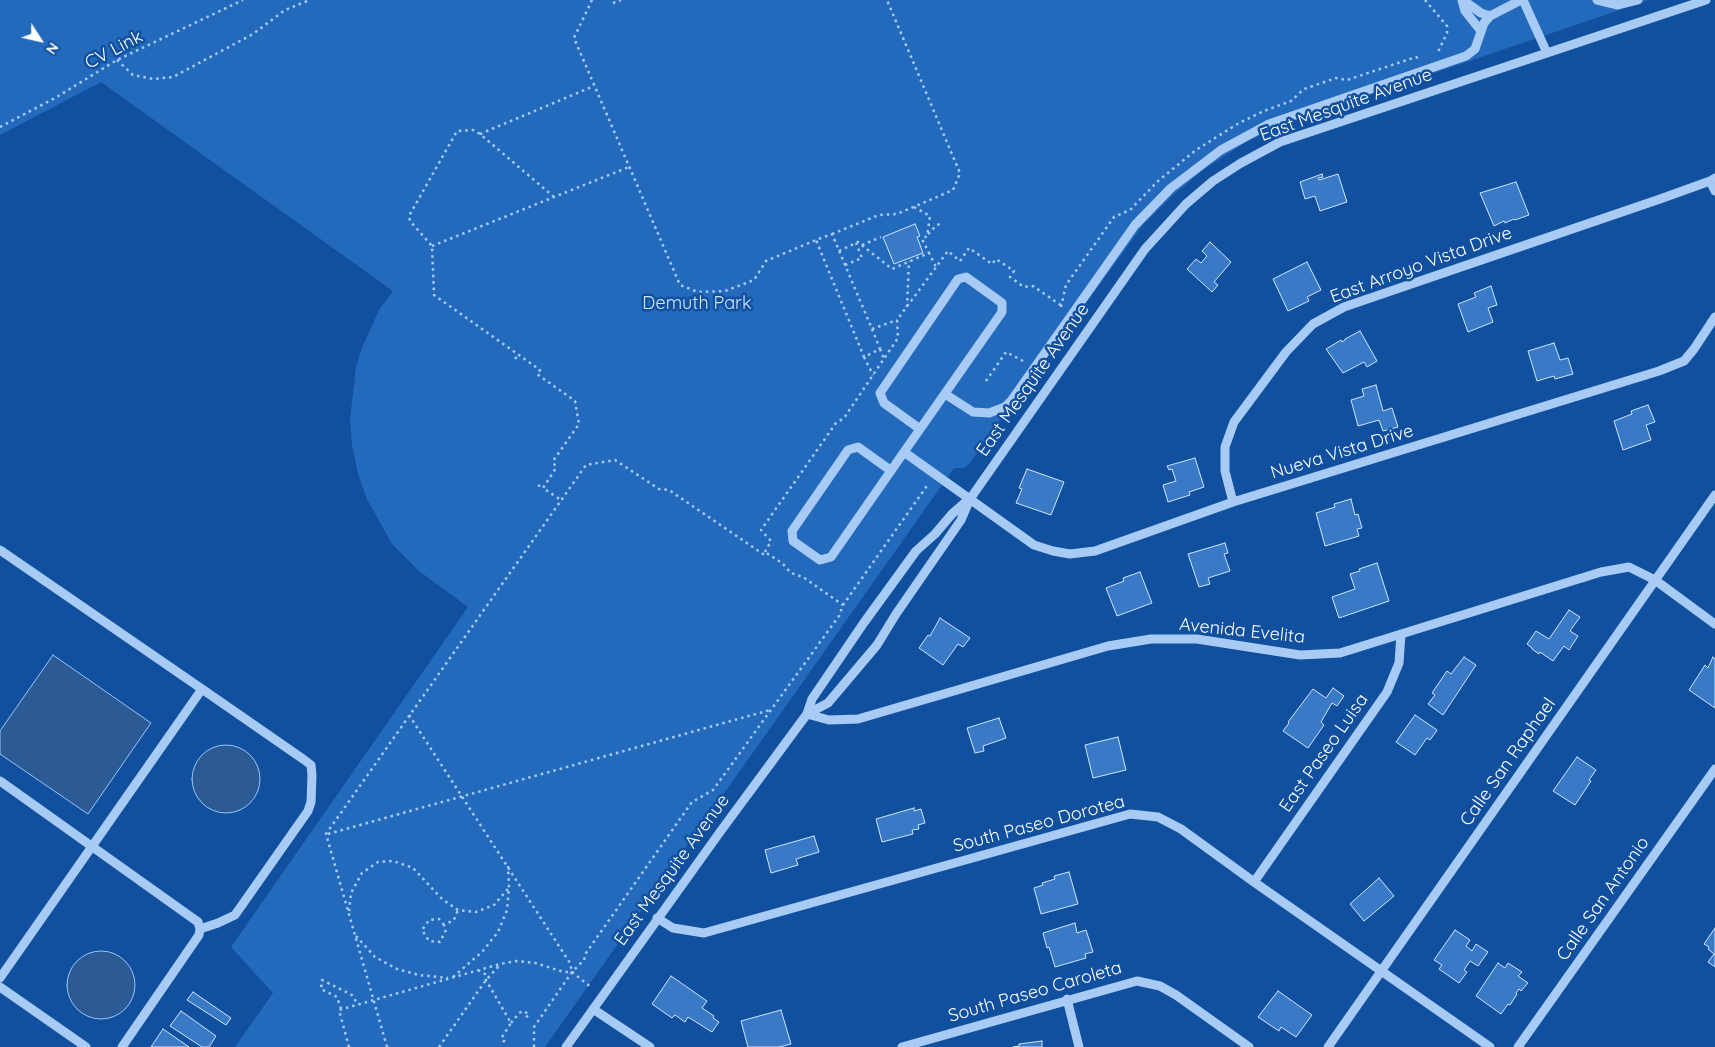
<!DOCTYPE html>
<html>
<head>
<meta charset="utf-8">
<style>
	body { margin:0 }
	#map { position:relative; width:1715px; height:1047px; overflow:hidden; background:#11509f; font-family:Quicksand,sans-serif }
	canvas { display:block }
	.north { position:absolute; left:15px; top:15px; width:50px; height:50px; -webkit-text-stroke:4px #11509f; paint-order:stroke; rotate:125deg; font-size:14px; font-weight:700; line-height:20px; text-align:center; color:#fff }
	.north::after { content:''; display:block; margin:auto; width:18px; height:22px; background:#fff; clip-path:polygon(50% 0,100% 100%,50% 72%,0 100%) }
</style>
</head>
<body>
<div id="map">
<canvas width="1715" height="1047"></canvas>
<div class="north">N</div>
</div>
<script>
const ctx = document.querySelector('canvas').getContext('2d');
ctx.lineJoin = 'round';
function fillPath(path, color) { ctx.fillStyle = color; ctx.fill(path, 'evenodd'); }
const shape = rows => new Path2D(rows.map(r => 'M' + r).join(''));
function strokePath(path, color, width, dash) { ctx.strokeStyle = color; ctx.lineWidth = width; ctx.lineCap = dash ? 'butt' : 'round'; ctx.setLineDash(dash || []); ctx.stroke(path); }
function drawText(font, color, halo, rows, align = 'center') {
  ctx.font = font + ' Quicksand,sans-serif'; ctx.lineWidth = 5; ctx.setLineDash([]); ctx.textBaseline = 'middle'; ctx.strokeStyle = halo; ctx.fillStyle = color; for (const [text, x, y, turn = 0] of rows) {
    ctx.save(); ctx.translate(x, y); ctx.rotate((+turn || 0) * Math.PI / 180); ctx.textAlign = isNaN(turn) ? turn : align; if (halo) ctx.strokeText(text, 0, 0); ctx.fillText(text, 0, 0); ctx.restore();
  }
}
fillPath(shape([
	[0,0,1649,0,1287,123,1246,142,1206,168,1173,195,1143,225,1121,255,969,464,964,468,954,468,545,1047,235,1047,273,993,231,947,468,607,419,571,392,544,367,499,358,474,352,445,350,419,356,367,362,348,379,310,393,291,101,82,0,135]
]), '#236abd');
const water = shape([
	[53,655,151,723,88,814,0,754,0,731,53,655],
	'192 779a34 34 0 1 1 68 0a34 34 0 1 1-68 0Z',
	'67 985a34 34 0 1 1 68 0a34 34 0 1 1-68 0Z'
]);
fillPath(water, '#2c5a94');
strokePath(water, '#99c6f8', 1);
const building = shape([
	[1322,174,1323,177,1318,178,1319,180,1338,174,1347,202,1320,211,1315,196,1305,199,1300,182,1322,174],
	[1516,182,1529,215,1515,220,1514,219,1505,223,1504,221,1494,226,1480,193,1516,182],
	[915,224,920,236,917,237,923,253,894,264,883,237,915,224],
	[1210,242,1231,262,1214,282,1218,285,1212,292,1187,269,1196,259,1201,263,1207,256,1202,251,1210,242],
	[1307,262,1321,290,1307,297,1309,301,1288,311,1273,279,1307,262],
	[1491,286,1497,305,1488,308,1493,322,1468,332,1458,304,1476,297,1474,293,1491,286],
	[1360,331,1377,361,1367,367,1364,362,1343,373,1326,349,1341,340,1342,342,1345,340,1345,339,1360,331],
	[1554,343,1560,360,1568,358,1573,374,1555,379,1554,376,1537,381,1528,351,1554,343],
	[1376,385,1383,411,1392,408,1398,427,1383,431,1379,420,1358,426,1351,400,1364,396,1362,389,1376,385],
	[1648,405,1655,422,1646,425,1651,440,1623,450,1614,421,1632,414,1631,411,1648,405],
	[1195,458,1204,487,1189,492,1190,495,1168,502,1163,485,1176,481,1172,469,1169,470,1167,466,1195,458],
	[1027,469,1064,482,1051,515,1016,503,1022,489,1019,488,1027,469],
	[1351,499,1355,515,1358,514,1362,528,1357,529,1359,536,1325,546,1316,513,1335,507,1334,504,1351,499],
	[1225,543,1228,553,1224,554,1230,571,1208,578,1210,584,1199,587,1188,554,1225,543],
	[1377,563,1389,601,1339,618,1332,597,1355,589,1350,574,1360,571,1359,569,1377,563],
	[1140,572,1152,603,1117,616,1106,588,1124,581,1123,578,1140,572],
	[1569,610,1580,617,1570,631,1578,636,1569,650,1564,646,1553,661,1540,652,1539,654,1532,649,1532,648,1527,644,1536,631,1549,639,1569,610],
	[940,618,970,638,963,647,958,644,943,665,919,648,928,635,930,636,940,618],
	[1464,657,1476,665,1443,715,1428,704,1435,695,1432,693,1447,671,1451,674,1464,657],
	[1713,657,1715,659,1715,708,1689,690,1705,665,1708,668,1713,657],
	[1333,688,1344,696,1337,706,1332,703,1321,722,1324,725,1308,748,1283,731,1289,723,1288,722,1313,689,1326,698,1333,688],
	[1415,715,1437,730,1430,740,1427,738,1415,755,1396,742,1415,715],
	[999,718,1006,738,983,746,984,751,975,753,967,728,999,718],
	[1118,737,1126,770,1093,778,1085,745,1118,737],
	[1577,757,1596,770,1589,780,1591,781,1575,805,1553,791,1577,757],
	[914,808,914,811,921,809,925,823,918,825,919,829,912,830,913,834,882,842,876,819,914,808],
	[814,836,819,852,796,859,798,865,771,873,765,850,814,836],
	[1069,872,1078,904,1041,914,1034,888,1043,885,1042,883,1055,879,1054,876,1069,872],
	[1379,878,1394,896,1364,921,1350,904,1379,878],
	[1075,923,1077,933,1086,930,1093,952,1085,954,1086,958,1055,967,1049,947,1047,948,1043,933,1075,923],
	[1715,928,1715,967,1708,962,1714,954,1708,949,1709,947,1704,944,1715,928],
	[1455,930,1470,940,1466,946,1472,951,1476,944,1488,952,1478,966,1470,961,1464,970,1467,972,1459,983,1439,969,1442,965,1434,960,1455,930],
	[1498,963,1505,968,1508,963,1522,972,1518,976,1528,983,1521,991,1519,989,1516,993,1517,994,1510,1005,1508,1004,1501,1014,1476,996,1498,963],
	[671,976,707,1001,702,1008,714,1016,713,1018,719,1022,712,1032,688,1017,685,1022,675,1015,672,1018,652,1004,671,976],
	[1278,991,1312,1015,1296,1037,1281,1027,1279,1031,1258,1017,1278,991],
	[193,992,231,1018,226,1025,187,1000,193,992],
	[781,1010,791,1044,779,1047,748,1047,741,1021,781,1010],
	[181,1011,216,1036,209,1047,202,1047,170,1026,181,1011],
	[163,1029,189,1047,151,1047,163,1029],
	[1042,1041,1042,1047,1013,1047,1019,1046,1019,1044,1042,1041]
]);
fillPath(building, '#3a79c6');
strokePath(building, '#d0e5fe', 1);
strokePath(shape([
	[592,0,574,38,680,285,698,292,725,291,754,280,766,261,816,240],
	[1425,0,1447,26,1447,33,1437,54],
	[613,3,621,0],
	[117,60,133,75,154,79,173,77,253,34,285,10,310,0],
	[0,127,55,98,117,60,243,0],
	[480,134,594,86],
	[554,197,480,134,473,130,457,131,409,216,410,221,432,246,434,295,540,370,537,374,575,401,579,424,553,461,556,468,543,488,561,500],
	[914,207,930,216,927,236,922,239,929,253],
	[832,234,879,215,897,214,953,190,960,173,887,0],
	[928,234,937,225,940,224],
	[862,245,881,237],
	[432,246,629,167],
	[839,251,858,242,892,269,929,253,936,267],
	[845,265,862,258,856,243],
	[907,307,909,261],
	[1061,307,1066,285,1114,217,1130,210,1158,181,1196,150,1239,123,1264,111,1291,101,1304,89,1336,78,1347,80,1416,57,1419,59],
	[872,329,880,349,864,357,816,240,832,234,872,329,897,320],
	[880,349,884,359],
	[864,357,873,375],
	[515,359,518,355],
	[986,381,1006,352,1023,361],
	[538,485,543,488],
	[765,552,771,541,761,530,836,423,844,418,898,338,897,320,948,251,960,261,969,248,992,264,996,259,1014,271,1010,277,1024,287,1033,286,1062,306],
	[409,715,570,963,572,972],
	[328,834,770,710],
	[349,911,351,893,362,873,378,862,393,861,413,868,442,899,458,910,476,912,494,905,508,889],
	[444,925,439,919,429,920,422,930,429,941,440,942,446,930,444,925,454,920,458,910],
	[356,936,375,957,397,969,419,975,448,978],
	[478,970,485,974,486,980,511,1023,502,1037,503,1041,507,1041,508,1039],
	[453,977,482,952,498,932,507,910,509,888,508,866],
	[341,1009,337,997,321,989,322,980,352,995,358,1005],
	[511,1023,519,1013,523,1011,529,1014,525,1019],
	[349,1047,339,1010,500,964,516,961,535,963,564,972,572,972,592,988],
	[387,1047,326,834,586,465,615,460,659,489,669,490,763,554,765,552,782,563,791,573,803,577,843,605],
	[439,1047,486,980,499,966],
	[534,1047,534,1027,572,972,584,960,586,953,692,802,713,790,839,616,843,605,929,483]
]), '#a8cbf5', 2.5, [2.5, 4]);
strokePath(shape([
	[1462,0,1465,11,1481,31],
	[1463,0,1481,13,1490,16],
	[1523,0,1547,53],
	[1597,0,1618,5,1638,0],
	[1715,178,1710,181,1715,191],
	[945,394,973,412,989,413,1005,407,1011,401,1135,225,1171,188,1221,150,1269,124,1466,56,1475,49,1484,23,1490,16,1521,0],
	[920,429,884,403,880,393,958,279,966,277,1002,303,1002,312,904,452,1034,545,1053,551,1070,554,1095,551,1233,502,1659,371,1684,361,1694,349,1715,317],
	[890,470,858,447,848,450,792,531,793,541,820,560,831,557,904,452],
	[1233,502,1225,471,1225,447,1234,422,1286,352,1313,324,1344,307,1660,199,1710,181],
	[0,550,202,689],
	[807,714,828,703,877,645,896,614,961,520,970,499,1145,249,1186,204,1213,181,1241,163,1280,142,1706,0],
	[807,714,829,720,858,719,1108,646,1151,639,1197,639,1300,655,1340,653,1601,572,1629,567,1655,580,1715,624],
	[0,781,198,922,200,929,199,935,122,1047],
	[1254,882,1387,692,1399,663,1401,634],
	[657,918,673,928,704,933,1130,814,1158,817,1181,829,1254,882,1490,1047],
	[0,978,202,689,303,759,311,765,312,775,311,802,308,811,235,915,218,923,200,929],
	[0,987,86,1047],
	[1067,999,1079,1047],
	[593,1009,650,1047],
	[566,1047,720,832,807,714,812,699,863,624,916,551,935,534,952,514,968,500],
	[902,1047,1137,981,1160,986,1176,995,1249,1047],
	[1328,1047,1715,495],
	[1518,1047,1715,769]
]), '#a8cbf5', 9);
drawText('18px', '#fff', '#11509f', [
	["CV Link",114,50,-28],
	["East Mesquite Avenue",1346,105,-20],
	["East Arroyo Vista Drive",1421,265,-20],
	["East Mesquite Avenue",1033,380,-55],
	["Nueva Vista Drive",1342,452,-17],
	["Avenida Evelita",1242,631,6],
	["East Paseo Luisa",1324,753,-55],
	["Calle San Raphael",1508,762,-55],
	["South Paseo Dorotea",1039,824,-15],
	["East Mesquite Avenue",672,870,-54],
	["Calle San Antonio",1603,899,-55],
	["South Paseo Caroleta",1035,992,-16]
]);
drawText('18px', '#d0e5fe', '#11509f', [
	["Demuth Park",697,304]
]);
</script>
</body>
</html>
